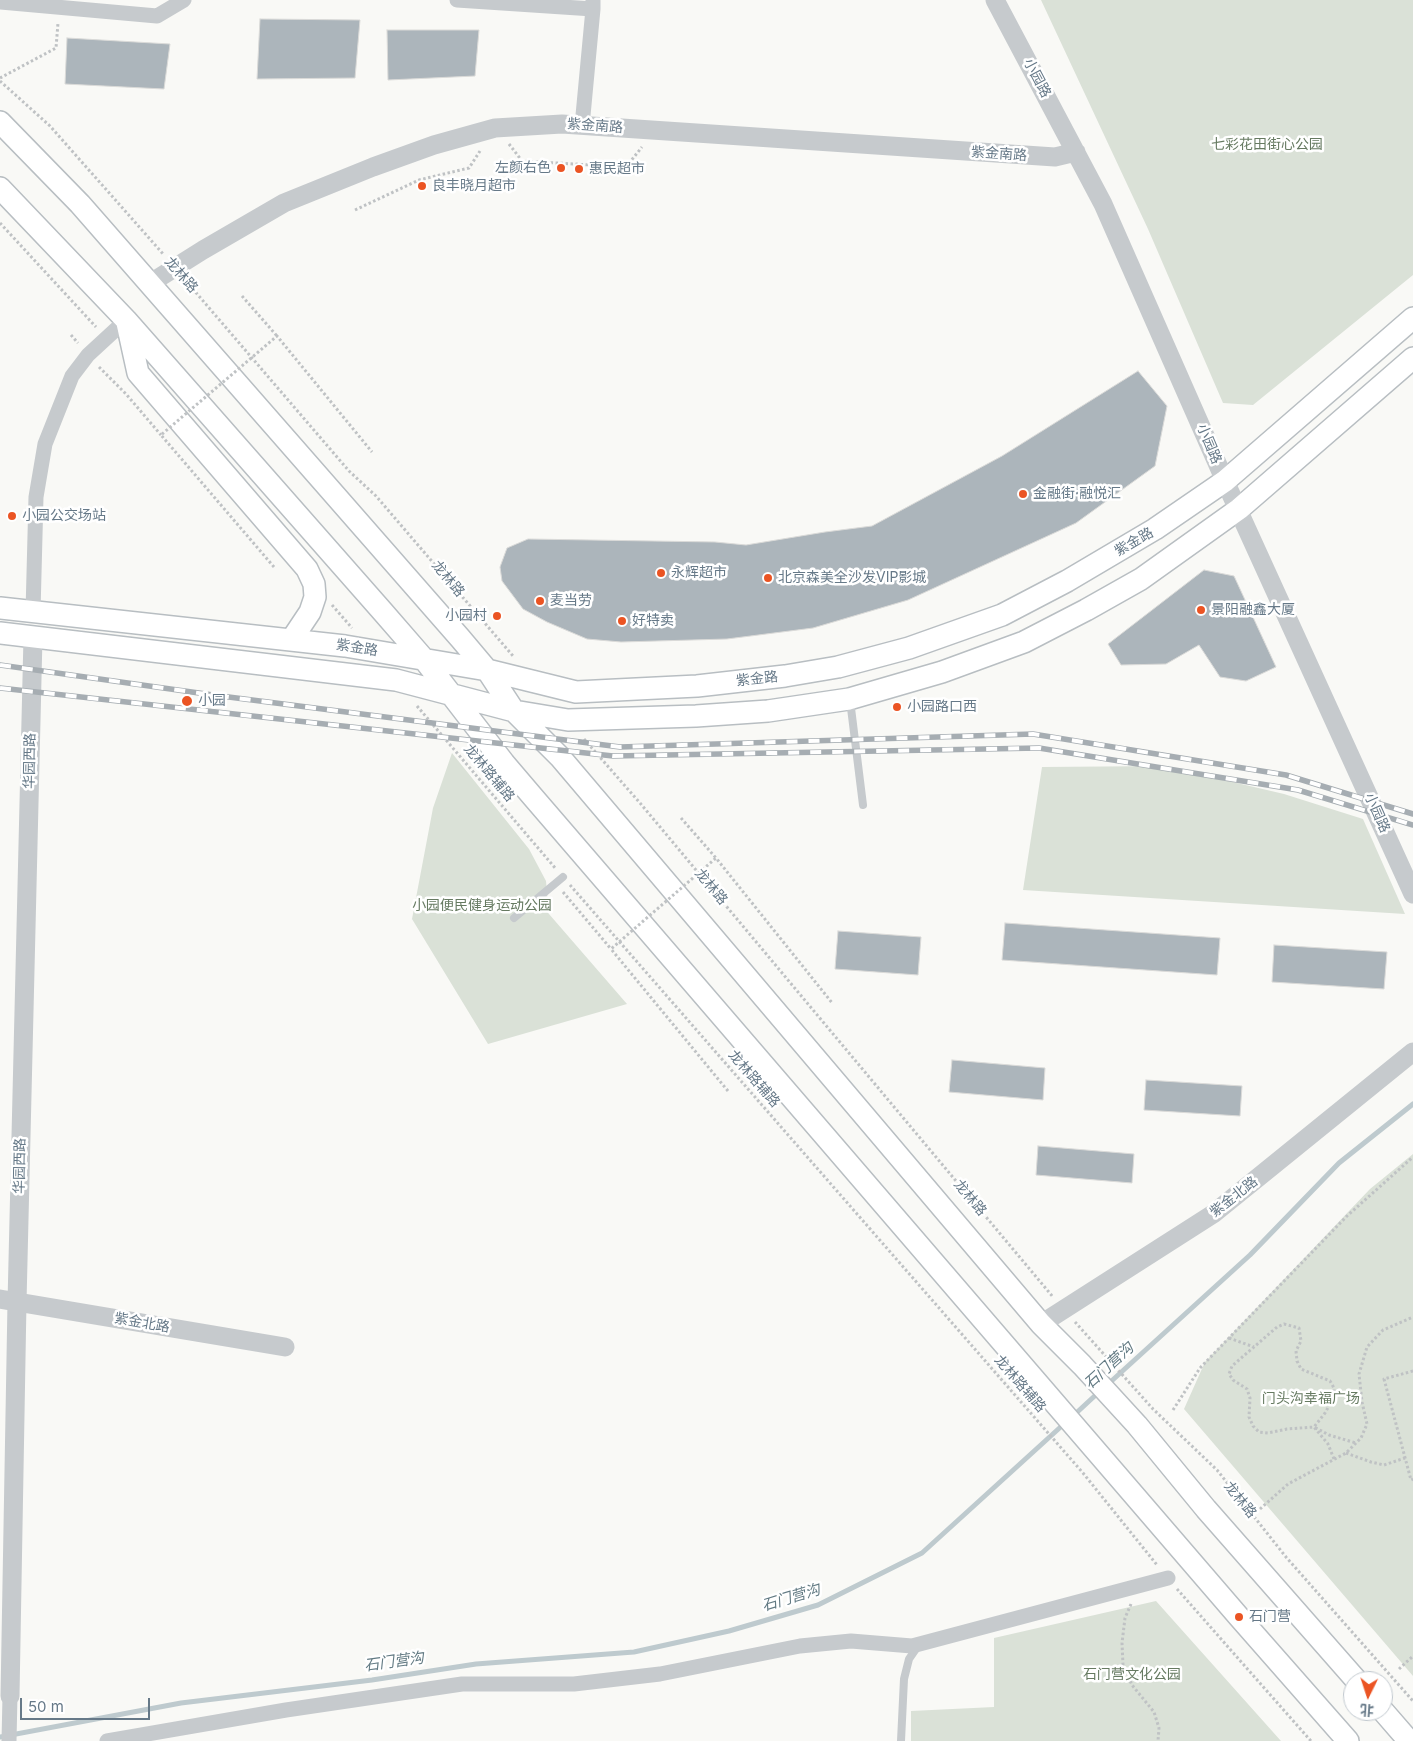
<!DOCTYPE html>
<html>
<head>
<meta charset="utf-8">
<style>
	body { margin:0 }
	#map { position:relative; width:1413px; height:1741px; overflow:hidden; background:#f9f9f6; font-family:Inter,"Noto Sans SC",sans-serif }
	canvas { display:block }
	.north { position:absolute; left:1343px; top:1671px; width:50px; height:50px; box-sizing:border-box; background:#fff; border:1px solid #c2c9cf; border-radius:50%; rotate:184deg; font-size:14px; font-weight:700; line-height:20px; text-align:center; color:#667988 }
	.north::after { content:''; display:block; margin:auto; width:18px; height:22px; background:#eb5423; clip-path:polygon(50% 0,100% 100%,50% 72%,0 100%) }
	.scale { position:absolute; left:20px; top:1698px; width:130px; height:22px; box-sizing:border-box; border:2px solid #667988; border-top:0; padding-left:6px; font-size:15px; line-height:18px; white-space:nowrap; color:#667988; -webkit-text-stroke:4px #fff; paint-order:stroke }
</style>
</head>
<body>
<div id="map">
<canvas width="1413" height="1741"></canvas>
<div class="north">北</div>
<div class="scale">50 m</div>
</div>
<script>
const ctx = document.querySelector('canvas').getContext('2d');
ctx.lineJoin = 'round';
function fillPath(path, color) { ctx.fillStyle = color; ctx.fill(path, 'evenodd'); }
const shape = rows => new Path2D(rows.map(r => 'M' + r).join(''));
function strokePath(path, color, width, dash) { ctx.strokeStyle = color; ctx.lineWidth = width; ctx.lineCap = dash ? 'butt' : 'round'; ctx.setLineDash(dash || []); ctx.stroke(path); }
function drawText(font, color, halo, rows, align = 'center') {
  ctx.font = font + ' Inter,"Noto Sans SC",sans-serif'; ctx.lineWidth = 5; ctx.setLineDash([]); ctx.textBaseline = 'middle'; ctx.strokeStyle = halo; ctx.fillStyle = color; for (const [text, x, y, turn = 0] of rows) {
    ctx.save(); ctx.translate(x, y); ctx.rotate((+turn || 0) * Math.PI / 180); ctx.textAlign = isNaN(turn) ? turn : align; if (halo) ctx.strokeText(text, 0, 0); ctx.fillText(text, 0, 0); ctx.restore();
  }
}
fillPath(shape([
	[1041,0,1413,0,1413,275,1253,405,1223,403,1148,229],
	[452,753,529,849,546,881,549,914,627,1004,488,1044,412,919,433,808],
	[1164,766,1284,794,1363,819,1405,914,1023,890,1042,767],
	[1413,1154,1413,1676,1184,1409,1205,1362,1370,1189],
	[1156,1601,1281,1741,911,1741,911,1711,994,1707,994,1638]
]), '#dae1d7');
strokePath(shape([
	[1106,1386,1250,1255,1339,1163,1413,1104],
	[1073,1416,1100,1391],
	[0,1737,181,1703,372,1680,476,1664,634,1652,729,1631,818,1605,922,1553,1065,1423]
]), '#becace', 5);
const building = shape([
	[260,19,360,20,355,78,257,79,260,19],
	[387,30,479,30,475,76,388,80,387,30],
	[67,38,170,44,164,89,65,84,67,38],
	[1138,371,1167,406,1155,466,1076,523,908,600,813,628,727,639,621,642,587,639,547,622,523,609,502,581,500,567,507,548,528,539,715,542,746,545,825,532,872,526,1002,456,1138,371],
	[1204,570,1234,576,1276,667,1246,681,1220,677,1199,645,1166,664,1121,665,1108,644,1204,570],
	[1005,923,1220,938,1217,975,1002,960,1005,923],
	[838,931,921,937,918,975,835,969,838,931],
	[1274,945,1387,952,1384,989,1272,982,1274,945],
	[952,1060,1045,1068,1043,1100,949,1092,952,1060],
	[1146,1080,1242,1086,1240,1116,1144,1110,1146,1080],
	[1038,1146,1134,1154,1132,1183,1036,1175,1038,1146]
]);
fillPath(building, '#acb5bb');
strokePath(building, '#dadad8', 1);
const secondary = shape([
	[0,122,80,204,460,638,487,670,514,711,560,757,1041,1324,1082,1365,1137,1425,1206,1509,1357,1681],
	[0,188,126,320,383,612,423,658,504,763,533,797,1239,1617,1348,1741],
	[127,323,138,373,307,569,314,584,315,597,310,612,292,639],
	[0,608,345,646,487,670,576,692,697,686,785,676,838,667,909,648,1002,615,1067,581,1155,529,1225,481,1413,318],
	[0,633,396,680,514,711,568,720,696,716,768,711,849,699,942,672,1024,642,1086,610,1141,579,1239,509,1413,358],
	[1383,1711,1409,1741]
]);
strokePath(secondary, '#b8bec2', 24);
strokePath(shape([
	[0,78,56,48,58,23],
	[0,81,50,126,164,255],
	[509,144,522,161,626,167,642,147],
	[355,210,419,180,469,168,480,151],
	[0,223,96,327],
	[186,281,349,471,376,496,513,656],
	[242,296,277,336],
	[71,335,78,343],
	[99,367,126,394,161,435],
	[332,605,352,628],
	[417,706,556,869],
	[584,739,640,803,1053,1297],
	[681,818,716,858],
	[570,885,1083,1473,1157,1565],
	[563,892,611,949],
	[1075,1322,1153,1409,1217,1470,1286,1557,1413,1701],
	[1229,1338,1254,1347],
	[1413,1371,1384,1379,1411,1480,1413,1479],
	[1173,1410,1200,1368,1347,1216,1413,1157],
	[1346,1453,1371,1462,1384,1465,1405,1458],
	[1334,1459,1328,1444,1314,1427,1287,1429,1268,1433,1259,1432,1253,1426,1249,1417,1250,1398,1247,1389,1233,1380,1229,1374,1232,1366,1277,1327,1284,1324,1299,1328,1301,1341,1296,1351,1297,1361,1301,1369,1330,1381,1334,1388,1334,1397,1325,1413,1314,1427,1329,1435,1356,1443],
	[1260,1509,1288,1484,1346,1453,1361,1438,1367,1424,1362,1402,1359,1374,1367,1347,1383,1330,1413,1317],
	[1177,1589,1311,1741],
	[1131,1604,1125,1618,1122,1643,1123,1665,1132,1685,1154,1712,1159,1728,1158,1741],
	[1399,1669,1413,1656]
]), '#bfc2c4', 3, [2.5, 2.5]);
strokePath(shape([
	[850,700,863,805],
	[514,918,563,877],
	[901,1741,904,1679,909,1659,918,1646]
]), '#c6cacd', 8);
strokePath(shape([
	[457,0,593,9,593,0],
	[0,2,157,16,184,0],
	[582,126,593,9],
	[33,612,36,497,45,444,72,376,88,355,126,320],
	[9,1741,10,1696],
	[107,1741,286,1710,462,1684,574,1684,660,1674,800,1646,851,1641,912,1646,1168,1578]
]), '#c6cacd', 15);
strokePath(shape([
	[995,0,1103,204,1225,481,1413,894],
	[149,284,203,250,284,203,373,167,434,145,495,128,562,124,1055,157,1076,152],
	[0,1299,285,1347],
	[1041,1324,1213,1214,1413,1052],
	[10,1696,17,1302,33,637]
]), '#c6cacd', 19);
strokePath(secondary, '#fff', 21);
const rail = shape([
	[0,665,213,695,620,747,1033,734,1286,775,1413,814],
	[0,688,613,756,1039,748,1298,790,1413,825]
]);
strokePath(rail, '#a6adb2', 5.5);
strokePath(rail, '#fff', 4, [11]);
strokePath(shape([
	[274,567,161,435,277,336,372,452],
	[728,1091,611,949,716,858,833,1004]
]), '#bfc2c4', 3, [2.5, 2.5]);
for (const [x, y, r, color] of [
	[561,168,5,"#eb5423"],
	[579,169,5,"#eb5423"],
	[422,186,5,"#eb5423"],
	[1023,494,5,"#eb5423"],
	[12,516,5,"#eb5423"],
	[661,573,5,"#eb5423"],
	[768,578,5,"#eb5423"],
	[540,601,5,"#eb5423"],
	[1201,610,5,"#eb5423"],
	[497,616,5,"#eb5423"],
	[622,621,5,"#eb5423"],
	[187,701,6,"#eb5423"],
	[897,707,5,"#eb5423"],
	[1239,1617,5,"#eb5423"]
]) { const dot = new Path2D(); dot.arc(x, y, r, 0, 2 * Math.PI); ctx.fillStyle = color; ctx.fill(dot); strokePath(dot, '#fff', 2); }
drawText('14px', '#667988', '#fff', [
	["小园路",1037,78,62],
	["紫金南路",595,126,4],
	["紫金南路",999,154,4],
	["龙林路",181,275,49],
	["小园路",1209,444,67],
	["紫金路",1134,542,-30],
	["龙林路",448,579,50],
	["紫金路",357,648,9],
	["紫金路",757,679,-6],
	["华园西路",30,761,-89],
	["龙林路辅路",489,773,50],
	["小园路",1377,813,66],
	["龙林路",711,887,50],
	["龙林路辅路",754,1079,49],
	["华园西路",20,1166,-89],
	["紫金北路",1234,1197,-38],
	["龙林路",970,1198,50],
	["紫金北路",142,1323,10],
	["龙林路辅路",1020,1384,49],
	["龙林路",1240,1500,51]
]);
drawText('14px', '#667a61', '#fff', [
	["七彩花田街心公园",1267,145],
	["小园便民健身运动公园",482,906],
	["门头沟幸福广场",1311,1399],
	["石门营文化公园",1132,1675]
]);
drawText('14px', '#667988', '#fff', [
	["左颜右色",551,168,"right"],
	["惠民超市",589,169],
	["良丰晓月超市",432,186],
	["金融街·融悦汇",1033,494],
	["小园公交场站",22,516],
	["永辉超市",671,573],
	["北京森美全沙发VIP影城",778,578],
	["麦当劳",550,601],
	["景阳融鑫大厦",1211,610],
	["小园村",487,616,"right"],
	["好特卖",632,621],
	["小园",198,701],
	["小园路口西",907,707],
	["石门营",1249,1617]
], 'left');
drawText('italic 15px', '#627a83', '#fff', [
	["石门营沟",1109,1366,-42],
	["石门营沟",791,1598,-17],
	["石门营沟",394,1662,-8]
]);
</script>
</body>
</html>
